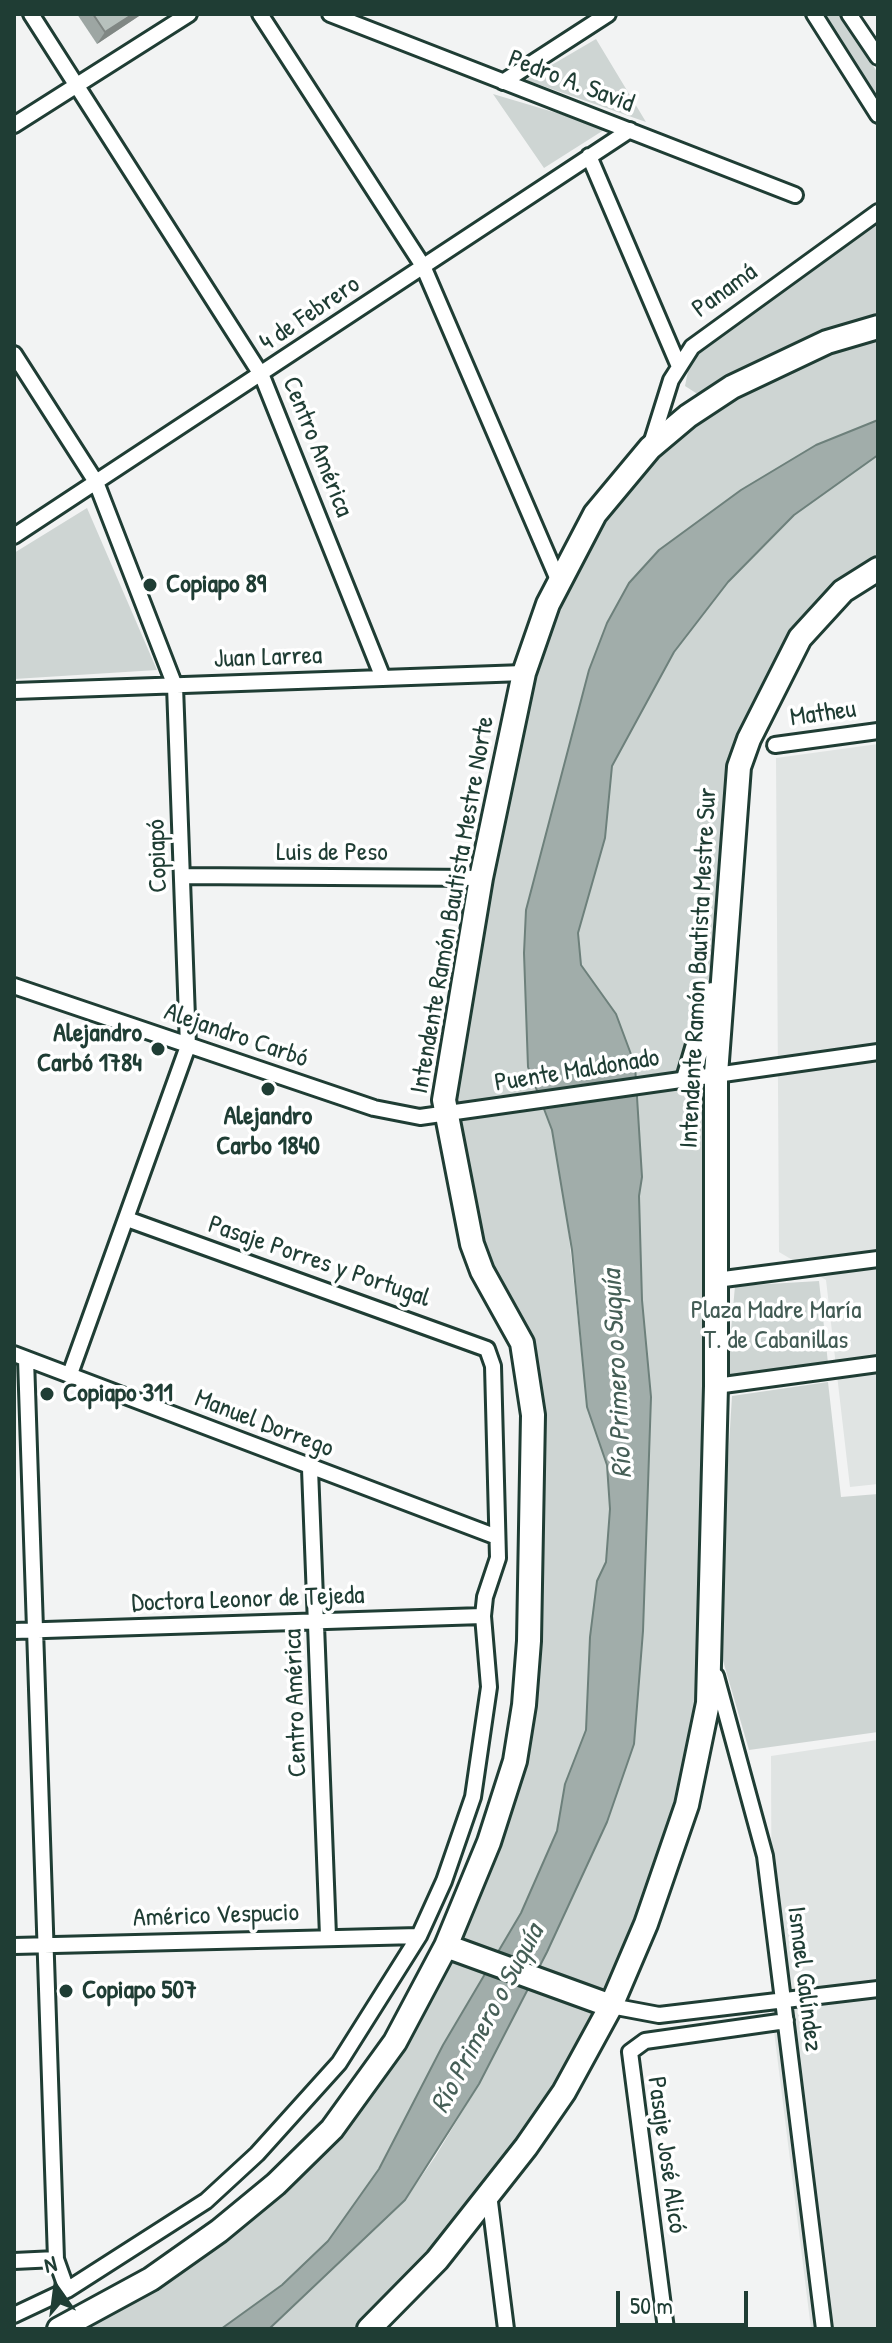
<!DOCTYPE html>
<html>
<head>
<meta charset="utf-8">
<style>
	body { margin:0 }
	#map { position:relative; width:892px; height:2343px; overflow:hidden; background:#f2f3f3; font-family:"Patrick Hand",sans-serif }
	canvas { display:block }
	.frame { position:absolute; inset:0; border:16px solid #1f3d34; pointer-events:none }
	.north { position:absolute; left:16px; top:2247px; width:80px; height:80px; -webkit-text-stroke:6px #fff; paint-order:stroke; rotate:346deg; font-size:22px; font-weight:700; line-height:32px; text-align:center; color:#1f3d34 }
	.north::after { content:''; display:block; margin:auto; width:28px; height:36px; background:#1f3d34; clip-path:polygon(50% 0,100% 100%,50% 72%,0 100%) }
	.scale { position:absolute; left:616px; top:2291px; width:132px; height:36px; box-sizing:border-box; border:4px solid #1f3d34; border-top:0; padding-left:10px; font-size:24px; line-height:28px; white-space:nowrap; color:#1f3d34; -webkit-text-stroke:6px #fff; paint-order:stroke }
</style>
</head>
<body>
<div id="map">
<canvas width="892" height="2343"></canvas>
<div class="frame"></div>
<div class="north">N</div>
<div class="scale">50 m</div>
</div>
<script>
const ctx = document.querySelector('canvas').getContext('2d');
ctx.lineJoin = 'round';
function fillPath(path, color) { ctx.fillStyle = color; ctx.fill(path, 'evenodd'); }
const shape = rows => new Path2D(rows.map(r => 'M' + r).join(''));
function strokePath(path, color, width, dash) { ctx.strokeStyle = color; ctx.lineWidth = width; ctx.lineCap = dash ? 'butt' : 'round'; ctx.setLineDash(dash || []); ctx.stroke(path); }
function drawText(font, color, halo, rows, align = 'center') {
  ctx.font = font + ' "Patrick Hand",sans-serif'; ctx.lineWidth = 7; ctx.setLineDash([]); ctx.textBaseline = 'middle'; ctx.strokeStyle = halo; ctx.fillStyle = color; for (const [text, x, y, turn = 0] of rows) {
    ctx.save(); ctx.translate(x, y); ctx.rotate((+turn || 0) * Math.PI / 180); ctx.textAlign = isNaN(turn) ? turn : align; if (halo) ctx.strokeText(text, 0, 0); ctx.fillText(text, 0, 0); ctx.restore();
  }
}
fillPath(shape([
	[878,744,878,1484,850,1487,826,1280,779,1252,776,758],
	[878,1740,878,2329,811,2329,772,2015,771,1756]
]), '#e0e4e3');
fillPath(shape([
	[820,14,838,14,878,73,878,101],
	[596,39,646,122,526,80],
	[493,94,607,128,544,168],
	[878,223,878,321,753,365,699,395,685,386,689,366,704,347],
	[878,327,878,420,629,583,607,623,589,670,526,910,528,1067,552,1129,565,1199,587,1407,607,1465,610,1509,606,1562,597,1581,590,1637,586,1730,565,1784,557,1831,521,1913,443,2045,379,2169,328,2241,282,2285,221,2329,59,2329,276,2184,395,2042,514,1761,530,1387,482,1271,445,1115,524,673,595,514,688,416],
	[878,455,878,569,819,614,739,767,698,1764,587,2053,369,2329,269,2329,405,2200,435,2157,479,2084,547,1952,607,1822,634,1744,651,1397,642,1300,639,1196,642,1177,635,1065,616,1014,581,965,578,933,605,838,611,766,674,652,728,582,794,515],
	[87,508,157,670,14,679,14,553],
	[819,1281,828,1363,727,1375,735,1286],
	[828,1382,841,1497,878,1494,878,1732,749,1750,717,1640,732,1396]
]), '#ced5d3');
const water = shape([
	[878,420,878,455,794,515,728,582,674,652,612,766,605,838,578,933,581,965,616,1014,635,1065,642,1177,639,1196,642,1300,651,1397,643,1631,634,1744,607,1822,547,1952,479,2084,405,2200,269,2329,221,2329,282,2285,328,2241,379,2169,443,2045,521,1913,557,1831,565,1784,586,1730,590,1637,597,1581,606,1562,610,1509,607,1465,587,1407,572,1250,552,1130,528,1067,524,953,526,910,589,670,607,623,629,583,659,550,741,490,816,445,878,420]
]);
fillPath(water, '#a1adaa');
strokePath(water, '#6d807b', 2);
const minor = shape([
	[31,14,262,376,383,678],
	[260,14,423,266,559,582],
	[330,14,795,195],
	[814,14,878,115],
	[849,14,878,57],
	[503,82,608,14],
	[14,125,189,14],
	[589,156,678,364],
	[14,354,96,482,175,686,188,1046,70,1374],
	[650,447,671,380,692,347,878,212],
	[14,536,630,130],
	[14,691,524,673],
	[775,745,878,731],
	[183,876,481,878],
	[14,986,374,1108,420,1117,878,1052],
	[716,1280,878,1259],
	[14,1354,497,1537],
	[26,1359,56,2259,67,2290],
	[716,1386,878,1364],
	[310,1469,328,1936],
	[14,1631,483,1616],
	[716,1676,765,1856,824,2329],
	[14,1946,419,1936],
	[611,2006,659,2015,878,1989],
	[489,2194,506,2329],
	[14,2261,56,2259],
	[14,2315,67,2290,206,2201,257,2154,339,2063,419,1936,444,1881,473,1797,489,1687,483,1616,485,1597,498,1558,493,1366,487,1349,127,1219],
	[666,2329,630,2052,645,2041,786,2021]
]);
const primary = shape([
	[688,1079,713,994],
	[446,1946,611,2006],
	[59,2329,151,2279,219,2231,276,2184,332,2129,395,2042,446,1946,489,1842,515,1761,524,1705,529,1641,533,1415,522,1343,482,1271,472,1244,444,1100,481,878,524,673,548,604,595,514,650,448,688,416,732,387,827,342,878,327],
	[369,2329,437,2260,526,2147,564,2092,611,2006,646,1924,687,1805,708,1703,716,1386,716,1074,739,767,749,739,800,638,843,591,878,569]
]);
strokePath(minor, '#1f3d34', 20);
strokePath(primary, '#1f3d34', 28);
strokePath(minor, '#fff', 14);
strokePath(primary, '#fff', 22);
fillPath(shape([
	[77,14,142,14,97,44]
]), '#9da6a3');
fillPath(shape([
	[133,14,142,14,97,44,105,32]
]), '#808784');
const building = shape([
	[93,14,133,14,105,32,93,14]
]);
fillPath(building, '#b7c1bd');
strokePath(building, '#808784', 2);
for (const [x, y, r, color] of [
	[150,585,8,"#1f3d34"],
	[158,1049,8,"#1f3d34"],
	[268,1089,8,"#1f3d34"],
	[47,1394,8,"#1f3d34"],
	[66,1991,8,"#1f3d34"]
]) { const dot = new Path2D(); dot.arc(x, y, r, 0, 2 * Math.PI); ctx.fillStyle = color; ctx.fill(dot); strokePath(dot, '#fff', 3); }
drawText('26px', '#1f3d34', '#fff', [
	["Pedro A. Savid",571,82,21],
	["Panamá",725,291,-36],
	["4 de Febrero",310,314,-34],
	["Centro América",317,447,68],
	["Juan Larrea",268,658,-2],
	["Matheu",823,714,-8],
	["Luis de Peso",332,853],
	["Copiapó",158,856,-92],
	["Intendente Ramón Bautista Mestre Norte",453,905,-80],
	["Intendente Ramón Bautista Mestre Sur",699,968,-87],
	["Alejandro Carbó",236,1036,19],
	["Puente Maldonado",577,1071,-9],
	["Pasaje Porres y Portugal",319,1262,19],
	["Manuel Dorrego",264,1424,21],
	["Doctora Leonor de Tejeda",248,1600,-2],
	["Centro América",296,1703,-92],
	["Américo Vespucio",216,1916,-2],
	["Ismael Galíndez",804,1979,83],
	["Pasaje José Alicó",666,2155,82]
]);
drawText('bold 26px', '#1f3d34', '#fff', [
	["Copiapo 89",166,585],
	["Alejandro",142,1034,"right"],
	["Carbó 1784",142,1064,"right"],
	["Alejandro",268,1117,"center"],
	["Carbo 1840",268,1147,"center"],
	["Copiapo 311",63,1394],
	["Copiapo 507",82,1991]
], 'left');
drawText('26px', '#425b54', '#fff', [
	["Plaza Madre María",776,1311],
	["T. de Cabanillas",776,1341]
]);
drawText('italic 28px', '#465f57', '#fff', [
	["Río Primero o Suquía",618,1374,-93],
	["Río Primero o Suquía",488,2019,-62]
]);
</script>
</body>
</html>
